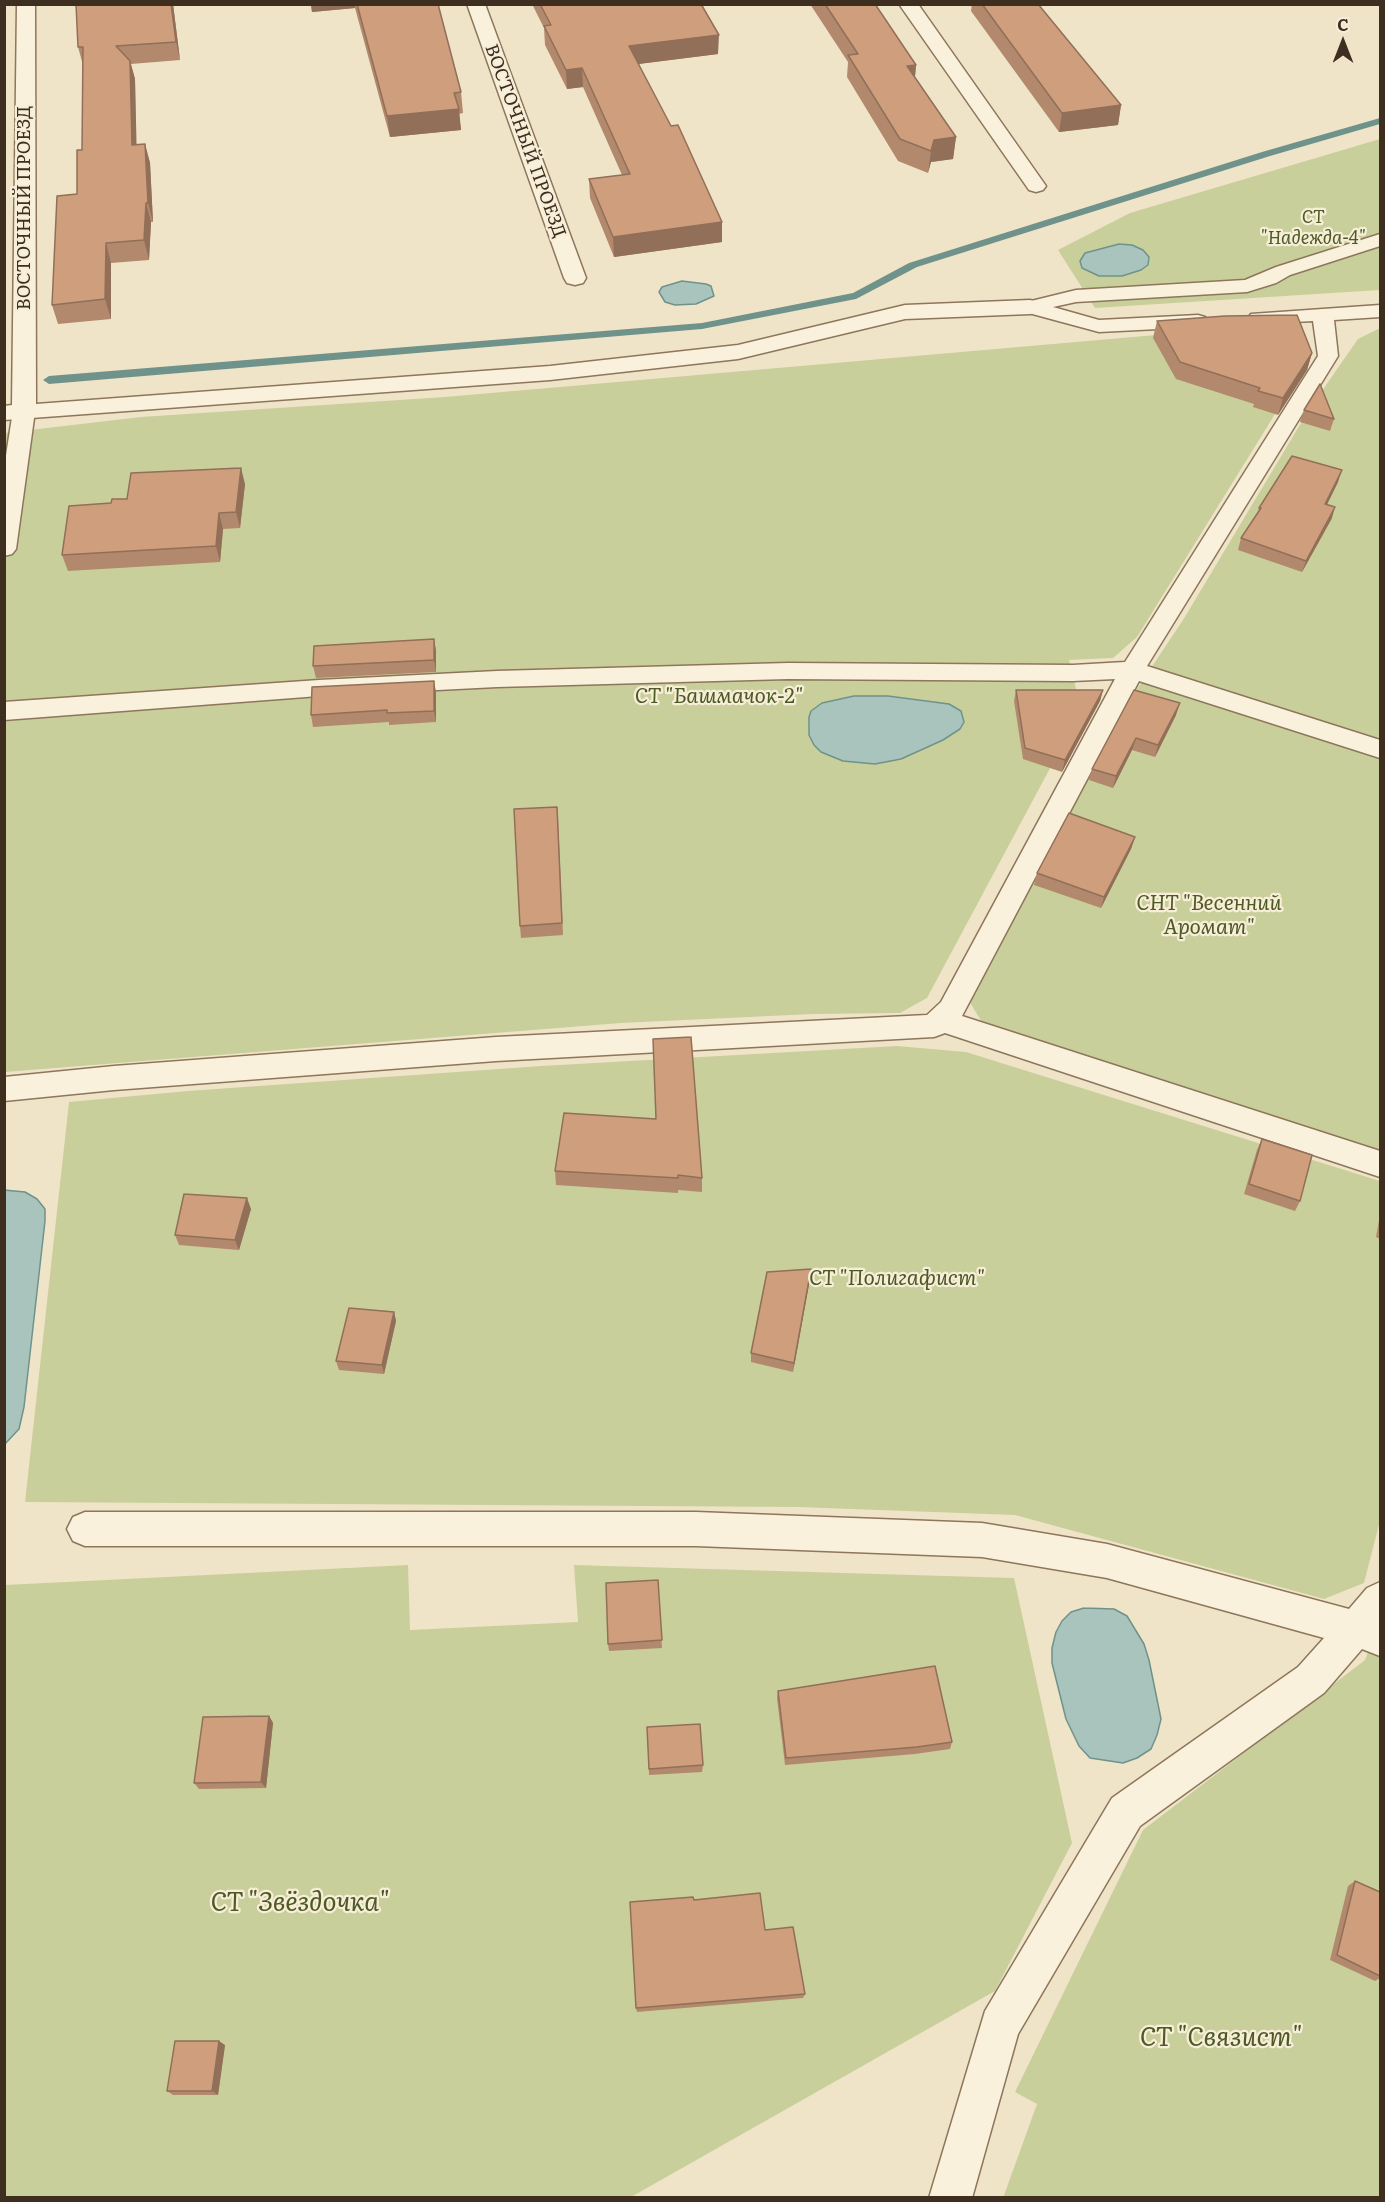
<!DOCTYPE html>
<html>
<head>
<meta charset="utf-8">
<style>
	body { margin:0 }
	#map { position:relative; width:1385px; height:2202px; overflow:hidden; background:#f0e4c8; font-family:Literata,serif }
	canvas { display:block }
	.frame { position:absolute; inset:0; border:6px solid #3d2e20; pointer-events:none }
	.north { position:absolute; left:1313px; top:12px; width:60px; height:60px; -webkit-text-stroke:4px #f7eed8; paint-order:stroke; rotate:0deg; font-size:16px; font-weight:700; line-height:24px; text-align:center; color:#3d2e20 }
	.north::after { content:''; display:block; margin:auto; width:21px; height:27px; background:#3d2e20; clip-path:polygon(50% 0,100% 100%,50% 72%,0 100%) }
</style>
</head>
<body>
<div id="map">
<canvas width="1385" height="2202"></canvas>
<div class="frame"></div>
<div class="north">С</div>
</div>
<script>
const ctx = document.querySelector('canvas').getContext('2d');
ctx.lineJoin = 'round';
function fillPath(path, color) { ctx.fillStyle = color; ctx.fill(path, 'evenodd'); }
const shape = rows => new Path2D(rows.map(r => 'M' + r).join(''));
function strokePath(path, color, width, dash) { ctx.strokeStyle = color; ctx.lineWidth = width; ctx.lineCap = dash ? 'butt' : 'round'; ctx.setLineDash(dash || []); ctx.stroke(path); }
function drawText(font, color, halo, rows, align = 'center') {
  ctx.font = font + ' Literata,serif'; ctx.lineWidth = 4.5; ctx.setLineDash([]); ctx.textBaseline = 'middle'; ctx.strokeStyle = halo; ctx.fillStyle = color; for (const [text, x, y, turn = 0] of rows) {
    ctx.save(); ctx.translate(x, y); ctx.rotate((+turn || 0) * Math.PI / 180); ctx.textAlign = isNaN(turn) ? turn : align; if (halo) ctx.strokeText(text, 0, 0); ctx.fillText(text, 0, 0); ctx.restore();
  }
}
fillPath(shape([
	[1380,139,1380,290,1095,308,1058,250,1130,213],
	[1380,328,1380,1154,983,1024,969,1001,1133,695,1183,620,1310,408,1358,339],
	[1179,333,1285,398,1137,637,1113,658,1069,660,1079,701,1070,731,927,998,900,1013,813,1014,621,1023,5,1072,4,433,141,417,445,397],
	[897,1046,966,1052,1380,1181,1380,1521,1364,1583,1324,1599,1015,1515,797,1507,25,1502,69,1102,188,1091,541,1066],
	[408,1565,410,1630,578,1622,574,1565,1014,1578,1072,1843,995,1991,631,2197,5,2198,5,1585],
	[1380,1621,1380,2197,1003,2198,1037,2104,1015,2092,1143,1830,1365,1660]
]), '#c9cf9b');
const water = shape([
	[1119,244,1132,245,1143,250,1149,257,1148,265,1141,270,1122,276,1099,276,1082,268,1080,261,1085,253,1119,244],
	[682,281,706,284,711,286,714,296,696,304,675,305,665,302,659,292,662,287,682,281],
	[854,696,888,696,949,704,961,711,964,722,960,729,943,740,901,759,875,764,843,761,821,752,814,745,809,735,809,717,811,711,822,703,854,696],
	[4,1190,25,1192,37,1199,45,1209,45,1221,24,1407,19,1429,5,1444,4,1190],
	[1084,1608,1114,1609,1127,1616,1144,1644,1149,1660,1161,1719,1157,1735,1151,1749,1137,1758,1123,1763,1090,1758,1079,1746,1066,1719,1052,1663,1052,1648,1056,1632,1062,1621,1071,1612,1084,1608]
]);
fillPath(water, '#a9c4bc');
strokePath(water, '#6f938a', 1.5);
fillPath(shape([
	[1380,118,1380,124,1270,156,917,267,856,299,702,329,49,384,43,380,49,376,702,323,853,293,909,263,1262,152,1380,118]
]), '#6f938a');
const service = shape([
	[1380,234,1380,246,1290,275,1276,283,1247,292,1076,302,1053,307,1099,320,1198,315,1205,317,1208,321,1205,325,1198,327,1099,332,1025,312,1020,307,1023,303,1076,290,1245,280,1276,267,1380,234],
	[1380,305,1380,317,1334,320,1338,356,1147,666,1380,740,1380,758,1139,681,962,1016,1380,1151,1380,1177,945,1033,934,1037,496,1061,114,1090,4,1101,4,1077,114,1066,496,1037,927,1015,941,1002,1115,679,1073,681,788,679,497,687,319,696,4,720,4,702,319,680,497,671,788,663,1073,665,1125,662,1318,356,1313,321,1258,324,1251,322,1248,318,1251,314,1380,305],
	[24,405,32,406,35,411,16,549,12,554,4,556,4,468,13,411,16,406,24,405],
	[85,1512,696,1512,982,1523,1107,1544,1349,1609,1367,1588,1380,1582,1380,1656,1362,1649,1324,1693,1140,1826,1018,2034,972,2198,929,2198,985,2011,1112,1798,1298,1667,1324,1638,1107,1578,982,1557,696,1546,85,1546,73,1541,67,1529,73,1517,85,1512]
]);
const minor = shape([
	[17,4,35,4,36,404,550,366,738,345,905,305,1030,300,1038,302,1041,307,1038,312,1030,314,905,319,738,359,550,380,4,420,4,406,12,405,17,4],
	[467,4,485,4,586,278,583,283,575,285,567,283,564,278,467,4],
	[899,4,918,4,1046,186,1043,190,1036,192,1029,190,899,4]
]);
strokePath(service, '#8d765c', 3);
strokePath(minor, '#8d765c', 3);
fillPath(service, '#faf1dc');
fillPath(minor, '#faf1dc');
fillPath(shape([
	[76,4,173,4,180,60,131,64,135,79,136,145,145,144,150,163,153,222,151,222,149,260,111,263,111,319,58,324,52,305,77,194,82,150,83,65,78,47],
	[311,4,438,4,461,92,463,113,459,114,461,130,390,137,355,8,312,12],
	[532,4,701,4,718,54,639,64,722,242,614,257,590,198,589,179,622,175,583,87,567,89,545,45,544,28],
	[810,4,875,4,916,65,915,77,956,137,953,159,931,162,928,173,898,161,847,77,848,62],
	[972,4,1038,4,1121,105,1118,125,1059,132,971,11],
	[1157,321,1312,353,1307,370,1278,415,1253,407,1254,404,1176,379,1153,338],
	[1304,410,1334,419,1330,431,1300,422],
	[1338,482,1327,504,1332,518,1302,572,1238,550,1241,538,1258,513,1259,508],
	[245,484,240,528,223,529,220,562,68,571,62,555,111,503,127,499],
	[434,639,436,651,436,672,316,678,313,666],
	[1016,690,1103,690,1100,701,1062,772,1023,759,1014,701],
	[1134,690,1176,715,1155,757,1132,750,1113,788,1089,780,1092,769],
	[436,692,436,722,389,725,389,722,313,727,311,715],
	[558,818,563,935,521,938,520,926],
	[1135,837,1131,849,1101,908,1034,885,1037,873],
	[656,1119,702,1178,702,1192,678,1190,678,1193,556,1185,555,1171],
	[1262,1139,1300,1201,1295,1211,1244,1194,1257,1150],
	[251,1209,239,1250,179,1245,175,1235],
	[1380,1215,1380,1239,1376,1237],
	[811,1269,793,1372,751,1362,751,1353],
	[394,1312,396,1321,384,1374,339,1370,336,1361],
	[658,1580,662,1648,609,1651,608,1644],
	[778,1691,952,1742,950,1749,915,1754,785,1765,777,1698],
	[269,1716,273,1723,266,1788,199,1789,194,1783],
	[647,1727,703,1765,702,1772,649,1775],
	[1355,1881,1380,1976,1380,1978,1375,1981,1330,1960,1348,1886],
	[765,1930,805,1994,803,1998,637,2012,636,2008],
	[225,2045,218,2095,173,2095,167,2091]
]), '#b2896c');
fillPath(shape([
	[171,4,173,4,180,60,176,42],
	[311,4,355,4,355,8,312,12],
	[719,35,718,54,630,65,629,46],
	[130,61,135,79,137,164,132,145],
	[916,65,914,87,907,66],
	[582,68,583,87,567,89,566,70],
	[1121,105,1118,125,1059,132,1062,113],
	[459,109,461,130,390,137,387,116],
	[956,137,953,159,931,162,928,173,931,151,934,140],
	[145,144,150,163,153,222,148,203],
	[146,203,151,222,149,260,144,240],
	[722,222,722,242,614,257,613,237],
	[106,243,111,263,111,319,105,299],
	[1312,353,1307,370,1278,415,1283,398],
	[241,468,245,484,240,528,236,512],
	[1342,470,1338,482,1322,515,1325,504],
	[1335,507,1332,518,1302,572,1306,561],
	[219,513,223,529,220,562,216,546],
	[434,639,436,651,436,672,434,660],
	[434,681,436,692,436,722,434,711],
	[1103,690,1100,701,1062,772,1065,760],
	[1180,703,1176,715,1155,757,1158,745],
	[1136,738,1132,750,1113,788,1116,776],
	[1135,837,1131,849,1101,908,1104,897],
	[247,1198,251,1209,239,1250,235,1240],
	[811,1269,810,1279,793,1372,794,1363],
	[394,1312,396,1321,384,1374,382,1365],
	[269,1716,273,1723,266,1788,261,1782],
	[219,2041,225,2045,218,2095,212,2091]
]), '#916f58');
const building = shape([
	[76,4,171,4,176,42,116,46,130,61,132,145,145,144,148,203,146,203,144,240,106,243,105,299,52,305,57,196,77,194,77,150,82,150,83,47,78,47,76,4],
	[357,4,438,4,461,92,454,93,459,109,387,116,357,4],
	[540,4,701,4,719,35,629,46,671,126,678,125,722,222,613,237,589,179,630,174,582,68,566,70,544,26,551,25,540,4],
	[825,4,875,4,916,65,907,66,956,137,934,140,931,151,900,139,848,55,858,54,825,4],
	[982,4,1038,4,1121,105,1062,113,982,4],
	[1297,315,1312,353,1283,398,1258,391,1260,388,1180,362,1157,321,1225,316,1297,315],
	[1320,384,1334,419,1304,410,1320,384],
	[1292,456,1342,470,1325,504,1335,507,1306,561,1241,538,1261,508,1259,508,1292,456],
	[241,468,236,512,219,513,216,546,62,555,69,506,111,503,112,499,127,499,131,473,241,468],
	[434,639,434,660,313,666,314,646,434,639],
	[434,681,434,711,387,713,387,710,311,715,312,687,434,681],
	[1016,690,1103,690,1065,760,1025,748,1016,690],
	[1134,690,1180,703,1158,745,1136,738,1116,776,1092,769,1134,690],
	[557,807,562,923,520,926,514,809,557,807],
	[1069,813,1135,837,1104,897,1037,873,1069,813],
	[691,1037,702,1178,678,1175,678,1178,555,1171,564,1113,656,1119,653,1039,691,1037],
	[1262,1139,1312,1155,1300,1201,1249,1184,1262,1139],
	[184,1194,247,1198,235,1240,175,1235,184,1194],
	[811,1269,794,1363,751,1353,767,1272,811,1269],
	[349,1308,394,1312,382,1365,336,1361,349,1308],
	[658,1580,662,1640,608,1644,606,1583,658,1580],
	[935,1666,952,1742,917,1747,786,1758,778,1691,935,1666],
	[269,1716,261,1782,194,1783,203,1717,269,1716],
	[700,1724,703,1765,649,1769,647,1727,700,1724],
	[1355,1881,1380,1892,1380,1976,1337,1955,1355,1881],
	[760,1893,765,1930,793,1927,805,1994,636,2008,630,1902,693,1897,694,1900,760,1893],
	[175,2041,219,2041,212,2091,167,2091,175,2041]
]);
fillPath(building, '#cf9f7d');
strokePath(building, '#916f58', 1.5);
drawText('18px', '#3d2e20', '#f7eed8', [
	["ВОСТОЧНЫЙ ПРОЕЗД",525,141,70],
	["ВОСТОЧНЫЙ ПРОЕЗД",25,208,-90]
]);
drawText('italic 18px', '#4d5a26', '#f7eed8', [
	["СТ",1313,218],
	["\"Надежда-4\"",1313,239]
]);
drawText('italic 21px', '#4d5a26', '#f7eed8', [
	["СТ \"Башмачок-2\"",719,697],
	["СНТ \"Весенний",1209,904],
	["Аромат\"",1209,928],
	["СТ \"Полигафист\"",897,1279]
]);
drawText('italic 26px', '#4d5a26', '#f7eed8', [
	["СТ \"Звёздочка\"",300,1903],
	["СТ \"Связист\"",1221,2038]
]);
</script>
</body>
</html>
